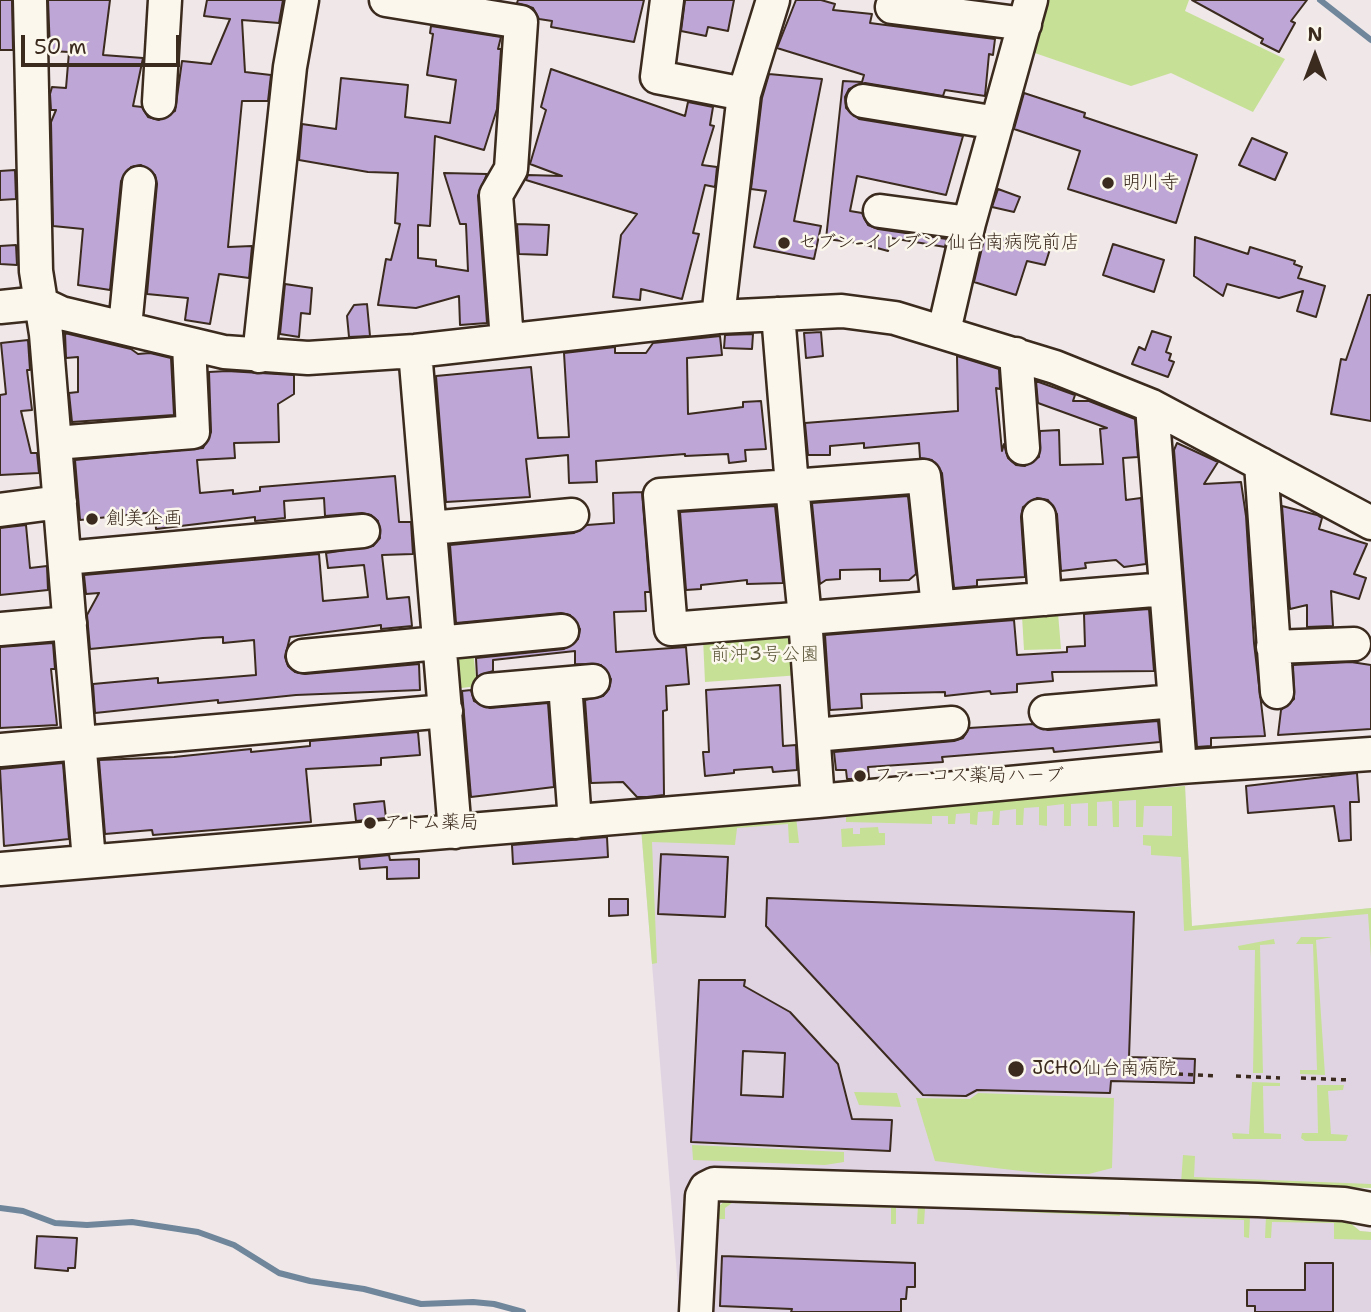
<!DOCTYPE html>
<html>
<head>
<meta charset="utf-8">
<style>
	body { margin:0 }
	#map { position:relative; width:1371px; height:1312px; overflow:hidden; background:#efe7e8; font-family:"Shantell Sans",sans-serif }
	canvas { display:block }
	.north { position:absolute; left:1280px; top:21px; width:70px; height:70px; -webkit-text-stroke:5px #fbf7ec; paint-order:stroke; rotate:0deg; font-size:19px; font-weight:700; line-height:28px; text-align:center; color:#3b2a1e }
	.north::after { content:''; display:block; margin:auto; width:24px; height:32px; background:#3b2a1e; clip-path:polygon(50% 0,100% 100%,50% 72%,0 100%) }
	.scale { position:absolute; left:21px; top:35px; width:159px; height:32px; box-sizing:border-box; border:4px solid #3b2a1e; border-top:0; padding-left:9px; font-size:21px; line-height:24px; white-space:nowrap; color:#3b2a1e; -webkit-text-stroke:5px #fbf7ec; paint-order:stroke }
</style>
</head>
<body>
<div id="map">
<canvas width="1371" height="1312"></canvas>
<div class="north">N</div>
<div class="scale">50 m</div>
</div>
<script>
const ctx = document.querySelector('canvas').getContext('2d');
ctx.lineJoin = 'round';
function fillPath(path, color) { ctx.fillStyle = color; ctx.fill(path, 'evenodd'); }
const shape = rows => new Path2D(rows.map(r => 'M' + r).join(''));
function strokePath(path, color, width, dash) { ctx.strokeStyle = color; ctx.lineWidth = width; ctx.lineCap = dash ? 'butt' : 'round'; ctx.setLineDash(dash || []); ctx.stroke(path); }
function drawText(font, color, halo, rows, align = 'center') {
  ctx.font = font + ' "Shantell Sans","Klee One",sans-serif'; ctx.lineWidth = 5; ctx.setLineDash([]); ctx.textBaseline = 'middle'; ctx.strokeStyle = halo; ctx.fillStyle = color; for (const [text, x, y, turn = 0] of rows) {
    ctx.save(); ctx.translate(x, y); ctx.rotate((+turn || 0) * Math.PI / 180); ctx.textAlign = isNaN(turn) ? turn : align; if (halo) ctx.strokeText(text, 0, 0); ctx.fillText(text, 0, 0); ctx.restore();
  }
}
fillPath(shape([
	[1185,786,1192,926,1371,908,1371,1188,711,1173,687,1312,680,1312,641,827],
	[730,1197,1344,1218,1360,1231,1371,1232,1371,1312,709,1312,710,1250,718,1250,719,1206]
]), '#e0d4e3');
fillPath(shape([
	[1042,0,1189,0,1185,11,1285,59,1253,112,1171,73,1131,86,1029,51],
	[1058,613,1061,649,1024,650,1022,616],
	[782,631,795,636,800,675,705,682,703,638],
	[473,651,477,686,454,689,451,653],
	[1185,786,1192,926,1371,908,1371,958,1368,914,1184,931,1181,857,1151,855,1151,846,1143,845,1143,835,1172,836,1172,806,1144,806,1143,827,1136,827,1136,800,1119,801,1119,827,1113,827,1112,801,1097,802,1097,826,1088,826,1088,803,1071,804,1071,826,1064,826,1064,804,1047,806,1047,826,1039,825,1039,807,1024,808,1023,825,1016,825,1016,809,1000,811,999,825,992,825,993,811,978,812,977,825,970,824,970,813,956,814,955,824,948,824,948,816,932,816,932,824,846,822,846,813],
	[796,817,799,843,789,843,788,824,737,828,735,845,652,842,657,963,652,964,641,827],
	[878,827,879,833,885,833,885,845,842,847,841,829,853,828,853,834,860,834,860,828],
	[1301,937,1333,937,1316,940,1325,1075,1300,1074,1300,1070,1317,1070,1313,944,1296,944],
	[1274,939,1275,944,1260,945,1263,1073,1253,1073,1255,950,1239,950,1238,946],
	[1252,1082,1280,1083,1280,1086,1263,1086,1264,1133,1281,1134,1281,1139,1233,1139,1232,1133,1249,1134],
	[1317,1085,1344,1085,1343,1090,1328,1091,1331,1134,1348,1135,1346,1141,1305,1141,1301,1138,1302,1133,1318,1133],
	[854,1092,897,1093,901,1107,859,1105],
	[978,1093,1114,1098,1112,1168,1089,1174,1047,1174,935,1161,916,1098,970,1099],
	[692,1145,844,1152,844,1162,825,1165,693,1160],
	[1183,1155,1195,1156,1194,1177,1371,1184,1371,1188,1181,1183],
	[730,1197,896,1202,896,1224,891,1224,891,1208,732,1203,725,1208,725,1219,719,1219,719,1206],
	[918,1204,1119,1211,1120,1216,925,1208,924,1224,917,1224],
	[1128,1212,1250,1216,1249,1238,1244,1237,1244,1220,1129,1216],
	[1266,1216,1344,1218,1360,1231,1371,1232,1371,1240,1334,1239,1334,1223,1272,1222,1271,1238,1265,1238]
]), '#c6e096');
strokePath(shape([
	[1320,0,1371,40],
	[0,1208,23,1211,55,1223,87,1225,132,1222,198,1232,234,1245,279,1273,310,1281,364,1289,421,1304,473,1302,494,1304,523,1312]
]), '#6f869b', 6);
const building = shape([
	[0,0,12,0,13,50,0,50,0,0],
	[48,0,110,0,103,55,143,58,133,106,142,107,148,117,159,120,175,111,182,61,211,64,230,19,204,16,207,0,283,0,279,23,242,20,245,72,271,75,268,101,242,101,228,247,252,246,249,278,219,274,210,324,185,320,188,298,147,294,157,184,155,175,141,165,131,167,121,181,110,290,78,285,83,229,53,226,51,122,56,110,51,110,50,94,52,87,66,88,69,52,50,51,48,0],
	[518,0,644,0,634,42,551,27,552,21,539,19,533,8,517,3,518,0],
	[685,0,734,0,728,31,708,27,706,36,681,31,685,0],
	[796,0,821,0,835,4,833,10,872,14,870,23,995,39,993,55,989,54,985,96,945,90,943,96,865,83,849,89,845,97,846,108,859,119,963,136,946,195,857,176,850,211,862,213,868,225,878,229,947,239,945,247,891,238,888,251,859,243,826,239,843,81,862,82,864,75,777,48,796,0],
	[1192,0,1307,0,1291,21,1295,23,1279,52,1261,43,1263,39,1192,0],
	[431,26,501,37,498,49,501,49,497,109,484,150,435,136,430,226,418,225,418,258,436,260,436,266,468,271,466,224,460,224,444,173,487,174,478,196,487,323,460,325,459,296,416,308,378,305,386,259,391,260,400,224,395,223,398,173,368,172,299,160,302,124,336,129,341,78,408,85,405,117,450,123,456,80,427,75,433,34,430,33,431,26],
	[551,69,685,116,688,102,713,107,710,125,714,126,702,165,717,167,715,187,705,185,693,233,699,234,682,299,641,289,640,300,613,297,621,235,637,214,526,180,528,175,562,176,530,164,546,110,541,107,551,69],
	[769,74,822,79,794,221,821,226,814,259,754,247,766,191,751,189,762,98,769,74],
	[1024,93,1085,113,1084,117,1197,155,1176,223,1068,189,1080,151,1014,129,1024,93],
	[1252,138,1287,153,1275,180,1239,165,1252,138],
	[15,170,16,199,0,200,0,171,15,170],
	[998,189,1020,197,1014,212,992,207,998,189],
	[517,224,549,225,547,255,519,254,517,224],
	[985,235,1051,246,1045,265,1027,261,1016,295,974,282,985,235],
	[1195,237,1248,254,1250,247,1295,261,1294,264,1302,267,1298,278,1325,286,1316,317,1297,311,1303,291,1279,298,1227,284,1223,296,1194,276,1195,237],
	[1113,244,1164,260,1154,292,1103,275,1113,244],
	[16,245,17,265,0,264,0,246,16,245],
	[285,284,312,288,310,314,301,313,299,337,280,334,285,284],
	[1368,295,1371,295,1371,421,1331,414,1341,359,1346,360,1368,295],
	[367,304,370,336,349,337,347,316,354,305,367,304],
	[1152,331,1171,337,1166,352,1171,354,1169,360,1174,362,1168,377,1132,364,1139,347,1145,350,1152,331],
	[821,332,823,356,806,358,804,333,821,332],
	[65,333,131,349,138,354,150,353,171,358,174,415,72,422,69,393,78,392,78,357,66,358,65,333],
	[753,334,752,349,724,348,725,335,753,334],
	[720,336,722,355,687,358,688,414,743,407,743,402,761,401,766,449,745,450,746,461,729,463,728,454,685,456,685,454,596,461,597,482,569,483,568,455,526,459,530,497,446,502,436,376,531,367,538,438,569,437,564,353,615,347,615,353,646,353,653,343,720,336],
	[28,340,30,370,27,370,32,410,21,411,31,453,37,453,39,473,0,475,0,395,6,394,1,343,28,340],
	[957,356,999,369,1000,389,996,388,1002,451,1004,444,1008,458,1016,465,1025,466,1039,457,1040,431,1059,430,1060,465,1103,464,1100,429,1107,428,1038,403,1036,381,1075,395,1073,401,1089,401,1135,419,1138,457,1123,458,1126,500,1141,498,1146,564,1124,567,1116,560,1085,563,1086,568,1061,571,1057,514,1048,500,1037,498,1023,507,1021,517,1025,577,977,580,977,586,954,588,942,473,932,460,920,458,919,443,864,448,864,443,830,446,830,455,808,455,805,423,958,411,957,356],
	[227,371,294,375,294,394,278,404,279,442,234,443,235,458,197,460,200,493,233,490,233,494,260,491,260,487,395,476,399,522,411,522,413,554,382,555,387,599,409,597,412,626,381,629,381,625,290,637,285,657,288,666,295,672,305,674,419,664,420,690,296,695,218,703,218,700,95,713,93,684,158,678,158,683,256,675,254,640,223,643,223,637,203,638,90,649,87,615,99,593,86,594,84,575,319,554,323,601,368,597,364,565,328,568,326,553,373,546,380,538,378,521,371,515,362,513,325,516,324,498,284,501,285,518,255,521,255,517,156,529,155,512,80,520,75,460,203,448,211,432,209,372,227,371],
	[1177,443,1218,462,1204,484,1241,482,1246,516,1254,643,1265,736,1211,738,1211,746,1197,747,1174,450,1177,443],
	[642,492,650,592,645,592,646,611,614,612,616,652,686,647,689,684,666,686,667,710,663,711,664,795,647,797,637,797,623,782,591,783,585,700,603,696,609,689,611,679,601,665,575,664,575,651,493,660,493,671,477,677,476,658,564,649,578,639,580,629,570,615,561,613,456,623,450,545,574,533,587,525,614,523,613,493,642,492],
	[908,496,916,574,909,580,880,581,880,569,840,570,840,579,826,580,820,584,812,503,908,496],
	[775,506,783,583,747,584,747,580,701,585,701,589,686,590,680,512,775,506],
	[1282,506,1317,515,1322,518,1319,529,1367,544,1354,574,1366,578,1359,599,1331,591,1333,626,1307,627,1307,605,1290,609,1282,506],
	[26,525,30,568,47,566,48,590,0,595,0,528,26,525],
	[1149,609,1154,671,1052,672,1053,681,1017,684,1017,692,991,694,990,691,945,696,945,692,861,694,862,708,830,710,825,635,1014,620,1017,655,1067,652,1067,647,1085,646,1084,614,1149,609],
	[53,643,55,669,51,669,57,725,0,728,0,647,53,643],
	[1351,662,1371,665,1371,729,1278,735,1281,710,1294,699,1293,665,1351,662],
	[780,685,783,746,796,745,797,770,773,772,772,767,734,770,734,773,705,776,703,752,709,752,706,690,780,685],
	[471,690,474,701,490,708,548,703,554,787,471,797,462,691,471,690],
	[1158,721,1160,742,1054,752,1053,748,942,757,943,762,868,767,869,778,851,779,847,779,846,770,836,770,834,752,954,741,963,738,969,728,1033,724,1048,730,1158,721],
	[418,732,420,755,381,758,381,765,306,769,311,822,153,835,152,830,105,834,99,760,174,757,251,749,251,752,310,746,310,741,418,732],
	[63,763,69,839,4,846,0,769,63,763],
	[1357,773,1359,802,1350,802,1351,840,1339,841,1334,806,1248,813,1246,786,1357,773],
	[384,801,386,818,356,821,354,804,384,801],
	[607,837,608,857,513,864,512,845,607,837],
	[661,854,728,857,725,917,658,914,661,854],
	[389,855,390,860,419,859,419,878,387,879,387,867,360,869,359,858,389,855],
	[767,898,1134,912,1129,1057,1195,1059,1194,1083,1111,1081,1110,1093,977,1090,966,1096,923,1095,766,926,767,898],
	[609,899,628,899,628,915,609,916,609,899],
	[699,980,745,980,744,986,790,1012,838,1064,852,1119,892,1120,890,1151,691,1142,699,980],
	[743,1051,785,1053,783,1097,741,1095,743,1051],
	[37,1236,77,1238,75,1268,68,1268,68,1271,35,1268,37,1236],
	[722,1256,915,1263,915,1287,907,1287,906,1299,901,1299,901,1312,791,1312,792,1309,720,1306,722,1256],
	[1305,1263,1333,1263,1333,1312,1255,1312,1255,1306,1247,1306,1247,1290,1305,1290,1305,1263]
]);
fillPath(building, '#bea7d6');
strokePath(building, '#3b2a1e', 2);
const minor = shape([
	[30,0,36,271,46,334,89,861],
	[386,0,521,22,511,169,496,195,507,340],
	[667,0,657,77,744,94],
	[892,7,1025,24],
	[863,101,997,123],
	[159,102,165,0],
	[880,211,969,223],
	[0,307,40,303,61,313,224,352,308,358,415,351,718,317,842,311,895,318,1055,367,1152,406,1371,523],
	[778,314,792,486,660,495,671,629,1166,589],
	[718,317,744,94,773,0],
	[125,327,139,183],
	[944,331,969,223,1031,0],
	[415,351,455,832],
	[1016,354,1023,448],
	[259,356,290,67,302,0],
	[1152,406,1180,767],
	[55,443,193,432,189,344],
	[1261,464,1277,692],
	[0,510,60,502],
	[1039,516,1045,599],
	[430,528,572,515],
	[65,558,363,531],
	[0,629,70,623],
	[1273,647,1354,644],
	[303,656,562,631],
	[565,684,575,822],
	[489,690,593,681],
	[1046,712,1175,701],
	[814,735,952,723],
	[0,750,446,711],
	[818,801,805,618,792,486,924,476,938,607],
	[0,869,818,801,1180,767,1371,754],
	[696,1312,702,1196,706,1188,714,1184,1258,1200,1344,1204,1371,1209]
]);
strokePath(minor, '#3b2a1e', 37);
strokePath(shape([
	[1178,1074,1216,1076],
	[1236,1076,1280,1078],
	[1301,1078,1350,1080]
]), '#3b2a1e', 3.5, [5, 5]);
strokePath(minor, '#fbf7ec', 32);
for (const [x, y, r, color] of [
	[1108,183,7,"#3b2a1e"],
	[784,243,7,"#3b2a1e"],
	[92,519,7,"#3b2a1e"],
	[860,776,7,"#3b2a1e"],
	[370,823,7,"#3b2a1e"],
	[1016,1069,9,"#3b2a1e"]
]) { const dot = new Path2D(); dot.arc(x, y, r, 0, 2 * Math.PI); ctx.fillStyle = color; ctx.fill(dot); strokePath(dot, '#fbf7ec', 2.5); }
drawText('19px', '#3b2a1e', '#fbf7ec', [
	["明川寺",1122,183],
	["セブン-イレブン 仙台南病院前店",798,243],
	["創美企画",106,519],
	["ファーコス薬局ハーブ",874,776],
	["アトム薬局",384,823],
	["JCHO仙台南病院",1032,1069]
], 'left');
drawText('19px', '#5e583c', '#fbf7ec', [
	["前沖3号公園",765,655]
]);
</script>
</body>
</html>
